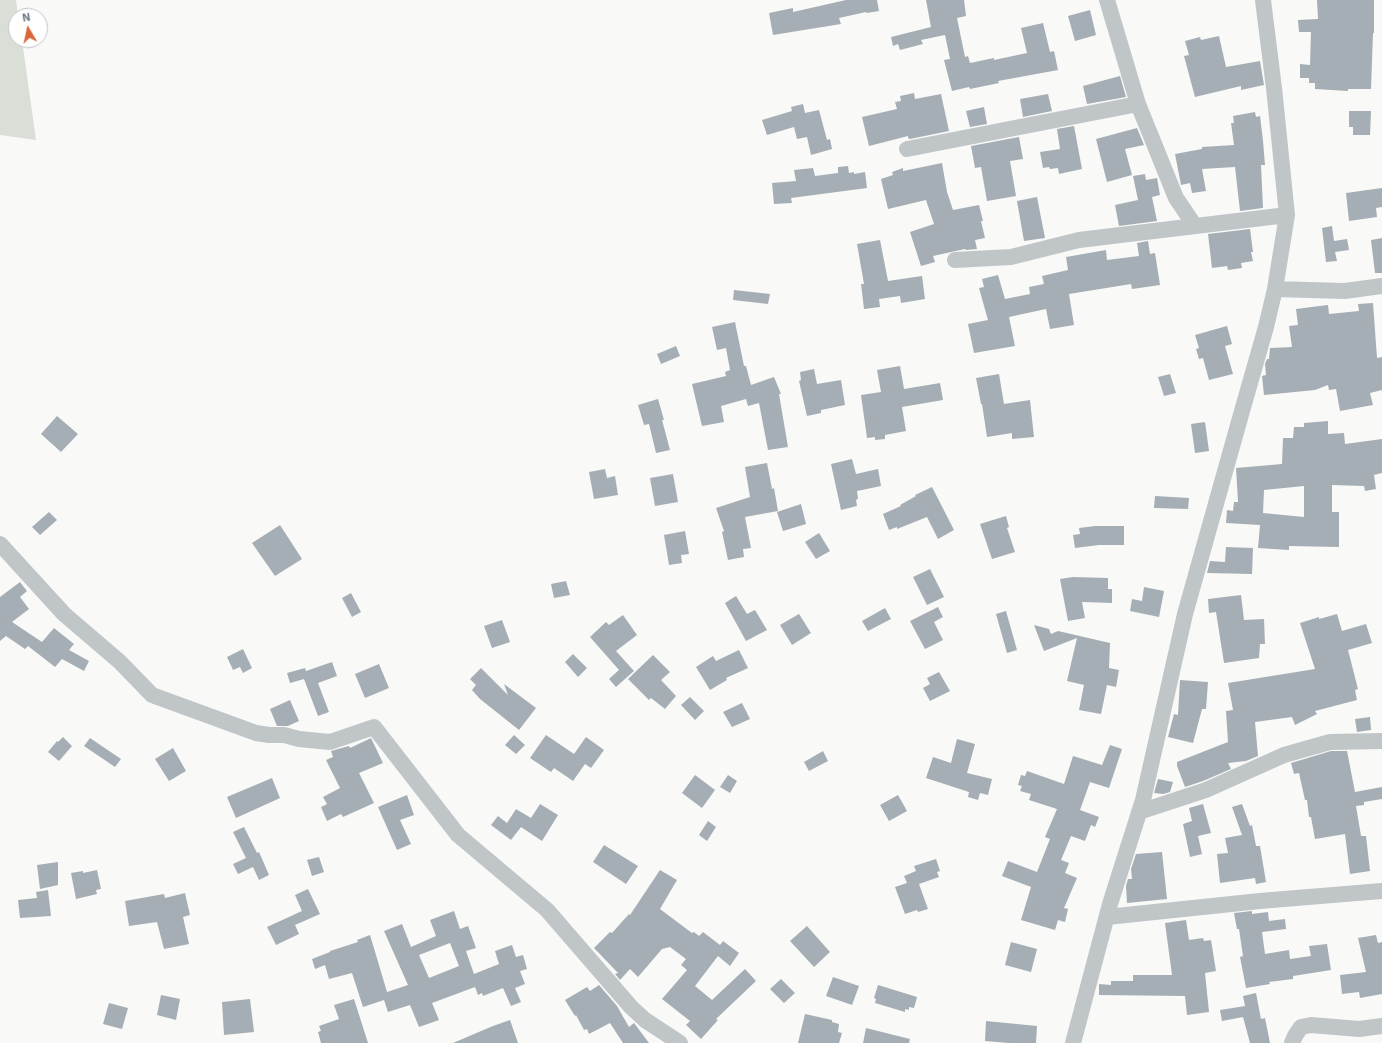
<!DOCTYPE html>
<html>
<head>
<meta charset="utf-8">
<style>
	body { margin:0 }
	#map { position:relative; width:1382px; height:1043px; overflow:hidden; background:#f9f9f7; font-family:"Exo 2",sans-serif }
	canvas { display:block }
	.north { position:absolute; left:8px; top:8px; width:40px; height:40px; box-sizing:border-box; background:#fff; border:1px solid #c2c7cc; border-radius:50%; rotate:351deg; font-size:11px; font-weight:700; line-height:16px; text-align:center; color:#667480 }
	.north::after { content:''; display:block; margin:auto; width:14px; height:18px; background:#d96638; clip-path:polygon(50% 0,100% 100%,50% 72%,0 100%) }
</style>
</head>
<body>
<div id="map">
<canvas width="1382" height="1043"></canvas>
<div class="north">N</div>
</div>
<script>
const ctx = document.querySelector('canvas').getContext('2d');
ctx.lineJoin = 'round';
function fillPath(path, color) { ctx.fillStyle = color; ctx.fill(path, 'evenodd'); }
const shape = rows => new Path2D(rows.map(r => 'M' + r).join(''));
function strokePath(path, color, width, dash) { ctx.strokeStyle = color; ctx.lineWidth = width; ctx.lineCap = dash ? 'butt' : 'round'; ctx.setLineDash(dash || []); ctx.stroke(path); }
fillPath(shape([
	[0,0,16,0,18,16,16,16,16,40,22,40,36,140,0,135]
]), '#d9ded7');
fillPath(shape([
	[846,0,877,0,879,11,867,13,866,12,839,18,841,24,773,35,769,13,793,8,793,12],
	[926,0,964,0,966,16,957,18,965,57,968,56,970,63,994,58,994,60,1027,53,1021,28,1043,23,1050,52,1054,51,1058,70,998,81,999,83,970,89,969,87,952,91,944,60,950,59,945,35,921,40,923,44,900,50,898,44,893,46,891,37,931,27],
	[1317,0,1374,0,1374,33,1373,33,1371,89,1348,89,1348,91,1315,89,1315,83,1309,83,1309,78,1300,78,1300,64,1310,65,1311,32,1299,32,1298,20,1318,19],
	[1090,10,1096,35,1075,41,1068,16],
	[1219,36,1226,67,1260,61,1264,85,1241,90,1241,86,1195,97,1184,56,1189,55,1185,41,1200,37,1201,40],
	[1120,76,1126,97,1087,104,1083,86],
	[914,93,915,99,941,94,949,131,910,139,908,138,908,136,869,146,862,117,897,109,895,102,901,101,900,96],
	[1048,94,1052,111,1023,117,1020,99],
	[803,104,805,113,819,110,827,140,830,139,832,149,811,155,807,137,797,139,794,127,767,135,762,120,792,111,791,107],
	[984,107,987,124,970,127,966,111],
	[1349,111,1371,111,1370,135,1353,135,1353,127,1349,127],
	[1255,112,1256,117,1260,116,1263,141,1265,165,1261,165,1263,208,1240,211,1235,167,1202,169,1206,191,1192,193,1190,183,1181,185,1175,154,1202,149,1202,147,1234,145,1231,123,1234,123,1233,116],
	[1074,126,1082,169,1059,174,1058,168,1050,169,1049,167,1043,168,1040,152,1060,149,1057,129],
	[1137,128,1144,145,1125,149,1132,175,1107,182,1096,139],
	[1019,137,1023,159,1010,161,1016,196,987,201,981,167,975,168,971,146],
	[942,163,947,192,953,210,979,205,983,221,981,221,985,238,975,240,977,249,966,250,965,249,933,256,935,262,921,266,910,232,934,224,926,200,888,209,881,179,893,175,892,172,903,168,903,171],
	[848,166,849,173,854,172,854,174,865,172,867,188,791,198,792,203,774,204,772,183,796,181,794,170,813,168,815,176,838,173,838,167],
	[1145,174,1146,180,1157,178,1160,195,1152,197,1157,221,1119,226,1115,205,1138,200,1133,176],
	[1382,188,1382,207,1376,208,1377,217,1349,221,1346,193],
	[1037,197,1045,238,1024,241,1017,201],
	[1332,226,1334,241,1347,239,1349,250,1335,252,1337,261,1326,262,1322,228],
	[1250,229,1253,252,1251,252,1253,261,1241,263,1242,268,1228,270,1227,266,1212,268,1208,234],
	[1382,238,1382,273,1375,273,1371,240],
	[880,240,888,281,922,276,925,299,901,303,900,296,879,299,880,307,864,309,861,284,864,284,857,244],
	[1148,241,1150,254,1155,253,1160,285,1132,289,1131,284,1069,294,1074,325,1050,329,1046,309,1009,317,1015,346,974,353,968,324,988,320,979,288,984,287,982,279,998,275,1005,299,1030,294,1029,287,1044,284,1042,276,1068,270,1066,257,1106,250,1107,260,1139,256,1137,243],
	[734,290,770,294,768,304,733,300],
	[1373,303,1377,358,1382,357,1382,390,1370,393,1373,405,1340,411,1336,389,1329,390,1328,385,1315,390,1264,395,1262,376,1266,375,1265,364,1267,359,1269,359,1270,348,1292,347,1289,326,1298,325,1296,309,1328,305,1329,314,1359,311,1358,304],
	[735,322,744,366,746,366,751,385,774,377,781,394,779,394,788,447,768,450,759,403,748,406,746,399,721,406,724,422,702,426,692,384,726,376,725,372,730,370,726,348,717,350,712,327],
	[1227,326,1232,344,1225,346,1233,374,1209,380,1203,358,1199,359,1196,349,1199,348,1195,335],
	[676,346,680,356,661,364,657,354],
	[900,366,904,389,940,383,943,400,902,407,906,431,885,435,885,439,875,440,875,437,867,438,861,395,881,392,877,370],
	[814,369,817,384,841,380,845,405,821,410,821,413,807,416,799,381,801,380,800,372],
	[999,374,1004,404,1030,400,1034,437,1012,439,1012,433,987,437,982,404,981,404,976,378],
	[1170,374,1176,393,1164,396,1158,377],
	[658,399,664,420,662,420,670,450,656,453,649,424,644,425,638,405],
	[57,416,78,434,61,452,41,434],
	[1328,421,1328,434,1344,433,1345,444,1382,439,1382,473,1374,475,1376,489,1365,491,1364,486,1332,485,1332,512,1339,512,1339,547,1289,546,1289,550,1258,548,1260,525,1226,523,1227,510,1233,511,1234,502,1238,502,1236,468,1282,464,1283,438,1293,438,1294,427,1304,427,1304,423],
	[1304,486,1304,517,1263,513,1264,490],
	[1205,422,1209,451,1195,453,1191,424],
	[852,459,856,474,878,469,881,486,857,491,858,499,856,500,857,506,841,510,831,464],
	[767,463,772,489,774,488,778,511,745,517,751,548,743,549,744,557,728,560,722,532,724,531,716,508,750,497,745,467],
	[605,469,607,478,615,476,618,495,594,499,589,472],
	[673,474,678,502,655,506,650,478],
	[932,487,954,530,938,539,927,517,897,529,897,527,889,530,883,514,901,506,900,505,916,496,915,495],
	[1155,496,1189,498,1188,509,1154,508],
	[801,504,806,524,783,531,777,512],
	[49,512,57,520,40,535,32,527],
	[1006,516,1009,527,1007,528,1015,552,992,559,980,524],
	[280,525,302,559,275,576,252,543],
	[1095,526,1124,526,1124,545,1099,545,1075,548,1073,535,1080,534,1079,528],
	[685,531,689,554,681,555,682,563,669,565,664,535],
	[819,533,830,551,816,559,805,542],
	[1226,547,1253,548,1252,574,1207,573,1210,561,1225,562],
	[930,569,944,597,927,605,913,577],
	[1073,577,1108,578,1108,589,1112,589,1112,603,1082,602,1085,618,1068,621,1060,579],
	[566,581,570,595,554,598,551,584],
	[20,582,27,591,20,597,29,609,12,622,42,642,54,628,74,644,69,650,89,661,84,671,62,659,55,667,28,646,25,649,6,636,0,641,0,597],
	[1144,587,1164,591,1159,617,1130,611,1132,599,1142,601],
	[351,593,361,612,352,617,342,598],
	[1241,595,1244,620,1264,619,1265,644,1260,644,1259,658,1224,663,1216,612,1209,613,1208,599],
	[736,596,747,614,755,610,767,630,746,641,725,603],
	[938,607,943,617,934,622,943,640,925,649,910,621],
	[885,608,891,619,868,631,862,621],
	[1006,611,1017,650,1007,653,996,614],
	[799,614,811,633,792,645,780,625],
	[1337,614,1342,631,1366,624,1372,643,1348,650,1358,689,1355,690,1357,700,1315,711,1317,714,1295,725,1292,717,1255,722,1258,756,1246,761,1228,763,1231,769,1203,781,1185,787,1177,766,1177,762,1228,742,1226,711,1233,710,1228,683,1315,669,1300,623,1319,617,1319,619],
	[623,615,637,635,616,651,634,671,616,687,609,679,619,670,590,637,606,622,609,625],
	[502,620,510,642,492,648,484,626],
	[1034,625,1049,629,1051,634,1058,631,1110,643,1109,668,1119,670,1116,687,1107,685,1101,714,1079,710,1084,685,1067,681,1077,638,1044,651],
	[243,649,252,668,243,673,240,667,233,670,227,657],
	[739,650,748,668,726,678,727,680,710,690,696,667,713,656,716,661],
	[573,654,587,668,578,677,565,662],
	[653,655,670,672,661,680,676,696,665,709,651,698,649,700,628,679],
	[332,662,337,676,318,683,329,712,318,716,304,679,290,683,287,673,305,668,306,671],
	[379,664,389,688,365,698,355,674],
	[481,668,508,695,504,684,536,708,519,730,480,699,472,690,476,685,470,679],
	[939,672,950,691,930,701,923,688,930,684,927,678],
	[1180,680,1208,682,1206,709,1202,709,1193,743,1168,737,1174,714,1178,715],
	[690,697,704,711,695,720,681,705],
	[290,700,299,721,288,726,277,726,270,709],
	[742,703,750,719,732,727,723,712],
	[1370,717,1371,730,1357,732,1355,719],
	[514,735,525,745,516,754,505,745],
	[546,735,574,754,586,737,604,750,591,768,585,764,573,781,554,768,551,772,530,758],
	[63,737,72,746,59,761,48,752,57,741,58,742],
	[90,738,121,759,115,767,84,746],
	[371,738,383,763,359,773,374,803,343,817,341,814,327,821,321,807,327,804,323,797,340,788,326,760,333,757,331,751,349,746,350,748],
	[957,739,975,744,967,773,992,779,988,795,980,793,978,800,968,797,969,792,926,778,933,757,951,763],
	[1110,745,1122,749,1109,788,1090,782,1080,810,1099,817,1095,827,1091,825,1085,841,1071,836,1061,860,1069,863,1065,873,1077,878,1064,908,1068,909,1065,922,1058,920,1055,930,1021,920,1031,887,1002,876,1008,861,1037,872,1050,839,1045,837,1057,809,1029,800,1031,794,1020,791,1022,786,1018,785,1021,775,1025,776,1027,771,1064,784,1073,756,1102,765],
	[173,748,186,771,169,781,155,759],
	[823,751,828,761,809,771,804,762],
	[1331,751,1347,751,1355,792,1382,787,1382,799,1364,802,1364,805,1356,806,1361,836,1366,836,1370,871,1350,874,1345,834,1315,839,1311,817,1309,817,1307,800,1305,800,1299,773,1294,774,1291,763],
	[695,775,715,790,702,808,682,793],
	[728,775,737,781,730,793,720,787],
	[272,778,280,798,236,818,227,797],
	[1158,779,1173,782,1170,792,1163,794,1154,793],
	[407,795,414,815,400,820,411,844,397,850,378,807],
	[898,795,907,811,889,821,880,805],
	[540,804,558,815,542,841,521,827,511,840,491,825,498,816,507,823,516,809,531,818],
	[1203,804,1211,833,1198,836,1202,854,1190,857,1183,824,1192,821,1189,808],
	[1242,804,1250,826,1252,825,1256,846,1260,846,1266,882,1256,884,1255,878,1220,883,1217,854,1228,853,1225,838,1242,835,1232,807],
	[708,821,716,827,707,841,699,835],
	[244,827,257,853,259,852,269,875,259,880,253,867,238,874,233,864,246,858,233,832],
	[604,845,638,866,626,884,593,862],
	[1162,852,1167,899,1127,903,1126,886,1128,879,1132,879,1131,869,1136,854],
	[319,857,324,872,312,876,307,860],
	[936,859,940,871,937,872,939,877,919,884,928,909,918,912,917,910,905,914,895,887,907,883,904,876,916,871,914,866],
	[58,862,58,885,40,889,37,865],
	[97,870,101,889,96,890,97,894,76,899,71,873,83,871,83,873],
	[660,870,677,880,660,909,692,933,694,932,699,936,703,932,720,945,723,941,739,953,730,966,718,956,695,986,712,1000,745,969,756,981,716,1019,718,1020,701,1039,686,1025,690,1021,662,999,687,970,681,965,686,959,670,947,662,949,638,977,630,969,620,980,615,974,618,973,594,948,610,932,612,933,629,914,630,915],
	[308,889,320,914,295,925,299,934,276,945,267,927,302,911,295,895],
	[48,890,51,916,20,918,18,900,37,898,36,892],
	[185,893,190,915,183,917,189,944,164,949,157,922,129,926,125,901,164,894,165,898],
	[454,911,460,929,468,926,476,948,466,951,474,974,499,964,495,951,512,945,516,957,523,955,527,969,520,971,525,984,515,988,521,1002,511,1006,503,988,483,996,482,993,478,995,475,987,432,1003,439,1020,419,1027,410,1005,388,1012,384,1000,363,1007,352,973,329,979,325,965,315,969,312,959,330,952,330,951,358,942,357,940,370,935,387,992,408,985,384,931,402,924,411,947,436,936,430,920],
	[450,943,459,966,429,978,419,955],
	[1252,911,1252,914,1268,912,1269,921,1285,919,1286,929,1262,932,1265,954,1289,950,1290,959,1311,956,1309,946,1327,944,1331,970,1293,976,1293,979,1269,982,1270,984,1246,988,1240,957,1243,956,1239,929,1237,929,1234,913],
	[1186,920,1189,940,1203,938,1204,941,1211,940,1216,971,1205,973,1209,1012,1187,1015,1185,996,1099,995,1099,984,1111,985,1111,981,1133,981,1133,975,1172,975,1165,923],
	[807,926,830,952,814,967,790,941],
	[1376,935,1378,943,1382,942,1382,994,1360,998,1359,992,1342,994,1340,975,1366,972,1358,938],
	[1011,942,1037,949,1031,972,1005,965],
	[833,977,859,986,852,1005,826,996],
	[781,979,795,993,784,1003,770,989],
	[599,985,617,1006,629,1027,634,1023,649,1043,623,1043,610,1023,589,1034,587,1029,584,1030,576,1015,575,1016,565,1000,587,987,590,991],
	[878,985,917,997,914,1008,909,1007,909,1010,905,1009,905,1012,875,1003,876,999,874,998],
	[1256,993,1261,1019,1265,1018,1270,1043,1250,1043,1243,1017,1222,1021,1220,1010,1245,1006,1243,996],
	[161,995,180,999,176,1020,157,1015],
	[250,999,254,1032,224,1035,222,1002],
	[354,999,368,1043,321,1043,318,1032,321,1031,319,1026,339,1019,334,1005],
	[109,1003,128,1008,122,1029,103,1024],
	[805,1014,832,1020,832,1022,839,1024,838,1032,842,1033,839,1043,798,1043],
	[510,1020,518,1043,453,1043,493,1026],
	[986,1021,1037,1026,1036,1043,1009,1043,985,1041],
	[866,1028,910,1039,909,1043,863,1043]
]), '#a5aeb4');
strokePath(shape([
	[1107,0,1138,104,1176,198,1195,226],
	[907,149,1138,104],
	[955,260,1011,257,1079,240,1287,215],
	[1275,289,1345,291,1382,286],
	[0,544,64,614,120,662,152,695,256,733,269,735,284,735,299,739,330,742,374,727,458,835,547,910,631,1007,645,1020,680,1043],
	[1139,812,1206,790,1284,755,1330,742,1382,741],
	[1107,917,1260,901,1382,891],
	[1073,1043,1110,904,1143,800,1185,614,1242,411,1266,327,1275,289,1287,215,1274,88,1263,0],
	[1292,1043,1295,1036,1301,1027,1311,1025,1359,1029,1382,1026]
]), '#c0c5c8', 16);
</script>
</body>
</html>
